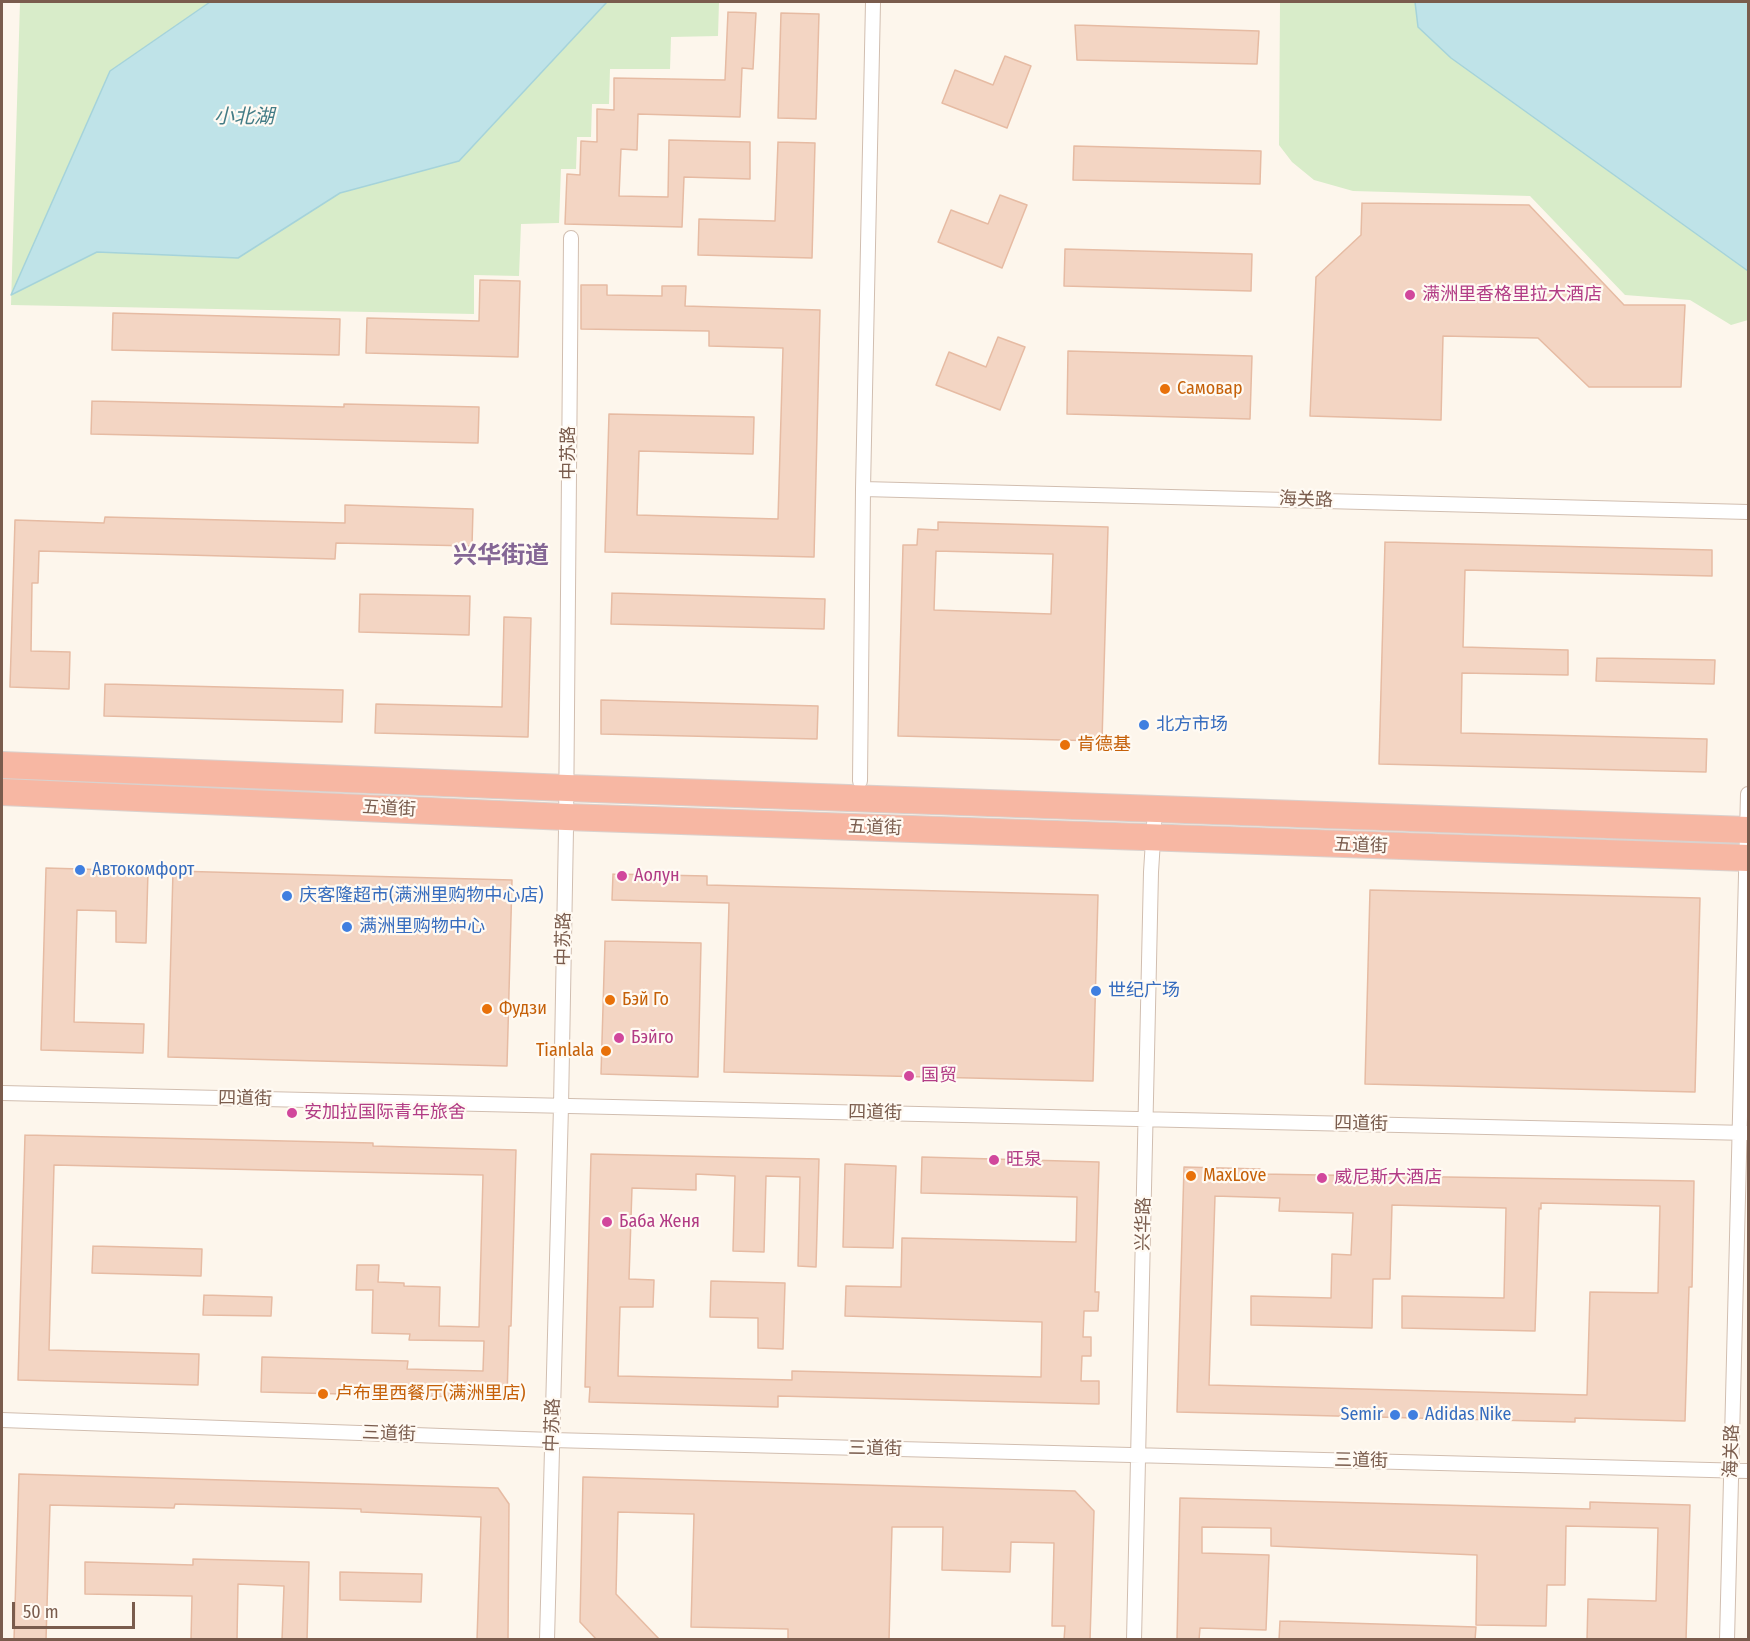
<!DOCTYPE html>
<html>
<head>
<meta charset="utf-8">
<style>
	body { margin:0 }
	#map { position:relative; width:1750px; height:1641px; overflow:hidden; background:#fdf6ec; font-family:"Fira Sans Condensed",sans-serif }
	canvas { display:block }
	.frame { position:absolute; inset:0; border:3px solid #7a5c4d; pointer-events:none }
	.scale { position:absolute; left:12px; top:1602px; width:123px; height:27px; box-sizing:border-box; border:3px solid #7a5c4d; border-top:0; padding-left:8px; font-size:18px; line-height:21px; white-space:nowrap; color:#7a5c4d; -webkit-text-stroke:4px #fffaf3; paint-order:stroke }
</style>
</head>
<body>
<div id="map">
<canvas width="1750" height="1641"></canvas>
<div class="frame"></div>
<div class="scale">50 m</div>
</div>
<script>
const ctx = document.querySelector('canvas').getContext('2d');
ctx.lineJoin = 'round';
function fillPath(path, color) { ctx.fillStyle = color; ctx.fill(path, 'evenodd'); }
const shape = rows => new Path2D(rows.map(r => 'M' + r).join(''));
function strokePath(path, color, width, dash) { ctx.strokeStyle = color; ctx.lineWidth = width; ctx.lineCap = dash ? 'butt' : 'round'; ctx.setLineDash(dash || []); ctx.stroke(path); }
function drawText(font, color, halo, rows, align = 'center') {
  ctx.font = font + ' "Fira Sans Condensed","Noto Sans SC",sans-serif'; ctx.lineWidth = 4.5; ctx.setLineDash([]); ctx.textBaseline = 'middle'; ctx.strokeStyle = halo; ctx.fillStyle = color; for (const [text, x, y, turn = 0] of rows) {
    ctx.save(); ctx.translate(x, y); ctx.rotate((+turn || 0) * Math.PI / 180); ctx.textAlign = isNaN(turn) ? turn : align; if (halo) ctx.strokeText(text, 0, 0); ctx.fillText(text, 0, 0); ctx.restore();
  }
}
fillPath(shape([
	[20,2,210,2,110,71,12,294,97,252,238,258,340,193,459,161,607,2,719,2,718,36,671,37,670,69,610,69,609,104,592,104,591,137,577,137,576,169,561,169,559,223,521,224,519,276,474,275,474,314,11,305],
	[1280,2,1415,2,1419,27,1748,269,1748,320,1731,325,1690,300,1625,295,1530,196,1353,191,1314,180,1292,162,1279,145]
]), '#d8ecc9');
const water = shape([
	[210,2,607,2,459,161,340,193,238,258,97,252,11,295,110,71,210,2],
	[1415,2,1748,2,1748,271,1451,58,1418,27,1415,2]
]);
fillPath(water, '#bfe3e8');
strokePath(water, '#a5d3da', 1.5);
const building = shape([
	[728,12,756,13,753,69,742,68,740,117,638,114,637,150,621,149,619,196,668,197,669,140,750,142,750,179,684,177,682,227,565,224,567,174,580,175,581,141,597,142,597,109,614,110,614,78,725,80,728,12],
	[781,13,819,14,816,119,778,118,781,13],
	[1075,25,1259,31,1257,64,1077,60,1075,25],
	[1005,56,1031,66,1007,128,942,103,955,70,993,85,1005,56],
	[778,142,815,143,812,258,698,255,699,219,775,221,778,142],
	[1074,146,1261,151,1260,184,1073,180,1074,146],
	[1000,195,1027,205,1002,268,938,242,951,210,988,224,1000,195],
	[1362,203,1529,205,1624,305,1685,305,1681,387,1589,387,1538,338,1443,336,1441,420,1310,416,1316,277,1361,235,1362,203],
	[1065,249,1252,254,1251,291,1064,286,1065,249],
	[480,280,520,281,518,357,366,353,367,318,479,321,480,280],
	[581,285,607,285,607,295,662,296,662,286,686,286,685,306,820,310,814,557,605,552,609,414,754,417,753,454,639,451,637,515,778,519,783,348,709,346,709,331,581,329,581,285],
	[113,313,340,319,339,355,112,350,113,313],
	[998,337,1025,347,1000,410,936,385,949,352,986,367,998,337],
	[1068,351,1252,356,1250,419,1067,414,1068,351],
	[92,401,344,407,344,404,479,407,478,443,91,434,92,401],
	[345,505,473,509,472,546,336,543,335,559,39,551,38,583,32,583,31,651,70,652,69,689,10,687,15,520,104,523,105,517,345,523,345,505],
	[938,522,1108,527,1102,741,898,736,903,545,917,545,918,529,938,530,938,522],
	[936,551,1053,554,1051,614,934,610,936,551],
	[1385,542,1712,550,1712,576,1465,570,1463,647,1568,650,1568,675,1462,673,1461,733,1707,739,1706,772,1379,764,1385,542],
	[612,593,825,599,824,629,611,624,612,593],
	[360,594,470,596,469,635,359,632,360,594],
	[504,617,531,618,528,737,375,733,376,704,502,707,504,617],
	[1597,658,1715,660,1714,684,1596,681,1597,658],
	[105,684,343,690,342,722,104,716,105,684],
	[601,700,818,706,817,739,601,734,601,700],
	[46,868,148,871,146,943,116,942,116,911,77,910,74,1022,144,1024,143,1053,41,1050,46,868],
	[173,871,512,880,507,1066,168,1057,173,871],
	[613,874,707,876,707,885,1098,895,1093,1081,724,1072,729,903,612,900,613,874],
	[1370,890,1700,898,1695,1092,1365,1084,1370,890],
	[605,941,701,943,698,1077,601,1074,605,941],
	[25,1135,373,1143,373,1146,516,1150,511,1326,509,1326,507,1398,261,1392,262,1357,408,1361,407,1369,483,1371,484,1341,409,1340,410,1334,372,1333,373,1290,356,1290,357,1265,379,1265,378,1282,404,1283,404,1286,440,1287,439,1326,479,1327,483,1175,54,1165,49,1350,199,1354,198,1385,18,1380,25,1135],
	[591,1154,819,1159,816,1267,798,1266,800,1177,766,1176,764,1252,733,1251,735,1176,696,1174,696,1190,632,1188,629,1279,654,1280,653,1307,620,1307,618,1376,792,1380,792,1371,1041,1377,1042,1322,845,1316,846,1286,901,1287,902,1238,1076,1242,1077,1197,921,1193,922,1157,1099,1162,1095,1292,1099,1292,1098,1311,1084,1311,1083,1337,1091,1337,1091,1356,1082,1356,1081,1381,1099,1381,1099,1404,778,1396,778,1407,589,1402,590,1387,585,1387,591,1154],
	[845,1164,896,1166,893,1248,843,1247,845,1164],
	[1184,1167,1260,1169,1260,1174,1694,1181,1692,1287,1689,1287,1685,1421,1575,1418,1575,1422,1177,1412,1184,1167],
	[1215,1196,1280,1198,1279,1211,1353,1213,1351,1255,1332,1254,1331,1298,1251,1296,1251,1325,1372,1328,1373,1279,1390,1279,1392,1205,1506,1208,1504,1298,1402,1296,1402,1328,1535,1331,1539,1208,1541,1209,1541,1203,1660,1206,1658,1293,1590,1292,1587,1395,1209,1385,1215,1196],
	[93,1246,202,1249,201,1276,92,1273,93,1246],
	[711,1281,785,1283,783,1349,758,1348,758,1318,710,1317,711,1281],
	[204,1295,272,1297,271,1316,203,1315,204,1295],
	[19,1474,498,1488,509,1504,508,1640,477,1640,481,1517,361,1512,361,1509,175,1504,174,1508,50,1505,46,1640,14,1640,19,1474],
	[583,1477,1075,1491,1094,1511,1090,1640,1064,1640,1065,1626,1052,1626,1054,1543,1011,1542,1010,1572,942,1570,943,1527,892,1527,889,1640,788,1640,788,1629,691,1627,694,1514,618,1512,616,1594,660,1640,597,1640,580,1622,583,1477],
	[1180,1498,1590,1509,1590,1502,1690,1505,1686,1640,1587,1640,1588,1599,1656,1601,1658,1528,1566,1526,1565,1585,1547,1585,1546,1626,1476,1625,1477,1555,1271,1546,1271,1528,1202,1527,1202,1553,1269,1555,1266,1630,1200,1628,1199,1640,1177,1640,1180,1498],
	[193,1559,309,1562,307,1640,282,1640,284,1586,238,1584,237,1640,191,1640,192,1596,85,1594,85,1562,193,1565,193,1559],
	[340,1572,422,1574,421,1602,340,1600,340,1572],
	[1280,1621,1476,1627,1475,1640,1279,1640,1280,1621]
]);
fillPath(building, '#f3d5c3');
strokePath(building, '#e6bba3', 1.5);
const street = shape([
	[863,489,1748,512],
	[860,781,863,489,873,2],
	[2,1093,1748,1133],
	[2,1420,552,1440,1748,1471],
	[547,1640,561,1106,566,829,571,238],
	[1134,1640,1151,872,1155,809],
	[1727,1640,1748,794]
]);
const highway = shape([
	[2,765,567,788,1748,830],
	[2,792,566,817,1748,858]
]);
strokePath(street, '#d1beb0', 16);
strokePath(highway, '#dad1cd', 28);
strokePath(street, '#fff', 14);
strokePath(highway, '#f7b7a3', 26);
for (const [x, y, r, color] of [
	[1410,295,6,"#d1479c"],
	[1165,389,6,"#e8710a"],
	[1144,725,6,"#3f7fe0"],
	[1065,745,6,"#e8710a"],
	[80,870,6,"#3f7fe0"],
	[622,876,6,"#d1479c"],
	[287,896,6,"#3f7fe0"],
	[347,927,6,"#3f7fe0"],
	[1096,991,6,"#3f7fe0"],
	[610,1000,6,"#e8710a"],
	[487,1009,6,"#e8710a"],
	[619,1038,6,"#d1479c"],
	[606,1051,6,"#e8710a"],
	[909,1076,6,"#d1479c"],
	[292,1113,6,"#d1479c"],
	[994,1160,6,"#d1479c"],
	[1191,1176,6,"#e8710a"],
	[1322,1178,6,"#d1479c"],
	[607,1222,6,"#d1479c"],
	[323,1394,6,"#e8710a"],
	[1395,1415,6,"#3f7fe0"],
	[1413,1415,6,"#3f7fe0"]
]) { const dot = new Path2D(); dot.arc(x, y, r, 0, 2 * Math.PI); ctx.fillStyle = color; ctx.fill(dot); strokePath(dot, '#fffaf3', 2); }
drawText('18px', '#b23c85', '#fffaf3', [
	["满洲里香格里拉大酒店",1422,295],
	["Аолун",634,876],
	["Бэйго",631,1038],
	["国贸",921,1076],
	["安加拉国际青年旅舍",304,1113],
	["旺泉",1006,1160],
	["威尼斯大酒店",1334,1178],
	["Баба Женя",619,1222]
], 'left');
drawText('18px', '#c56008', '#fffaf3', [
	["Самовар",1177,389],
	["肯德基",1077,745],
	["Бэй Го",622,1000],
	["Фудзи",499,1009],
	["Tianlala",594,1051,"right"],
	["MaxLove",1203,1176],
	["卢布里西餐厅(满洲里店)",335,1394]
], 'left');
drawText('18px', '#7a5c4d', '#fffaf3', [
	["中苏路",569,453,-90],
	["海关路",1306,500,2],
	["五道街",389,809,3],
	["五道街",875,828,2],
	["五道街",1361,846,2],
	["中苏路",564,939,-89],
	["四道街",245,1099,1],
	["四道街",875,1113,1],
	["四道街",1361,1124,1],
	["兴华路",1144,1224,-89],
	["中苏路",553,1425,-88],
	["三道街",389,1434,2],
	["三道街",875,1449,1],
	["海关路",1732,1451,-88],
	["三道街",1361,1461,1]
]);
drawText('18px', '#366cbe', '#fffaf3', [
	["北方市场",1156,725],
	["Автокомфорт",92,870],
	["庆客隆超市(满洲里购物中心店)",299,896],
	["满洲里购物中心",359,927],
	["世纪广场",1108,991],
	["Semir",1383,1415,"right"],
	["Adidas Nike",1425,1415]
], 'left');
drawText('italic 20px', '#437c86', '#fffaf3', [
	["小北湖",244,117]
]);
drawText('bold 24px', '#846695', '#fffaf3', [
	["兴华街道",501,556]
]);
</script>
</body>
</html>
